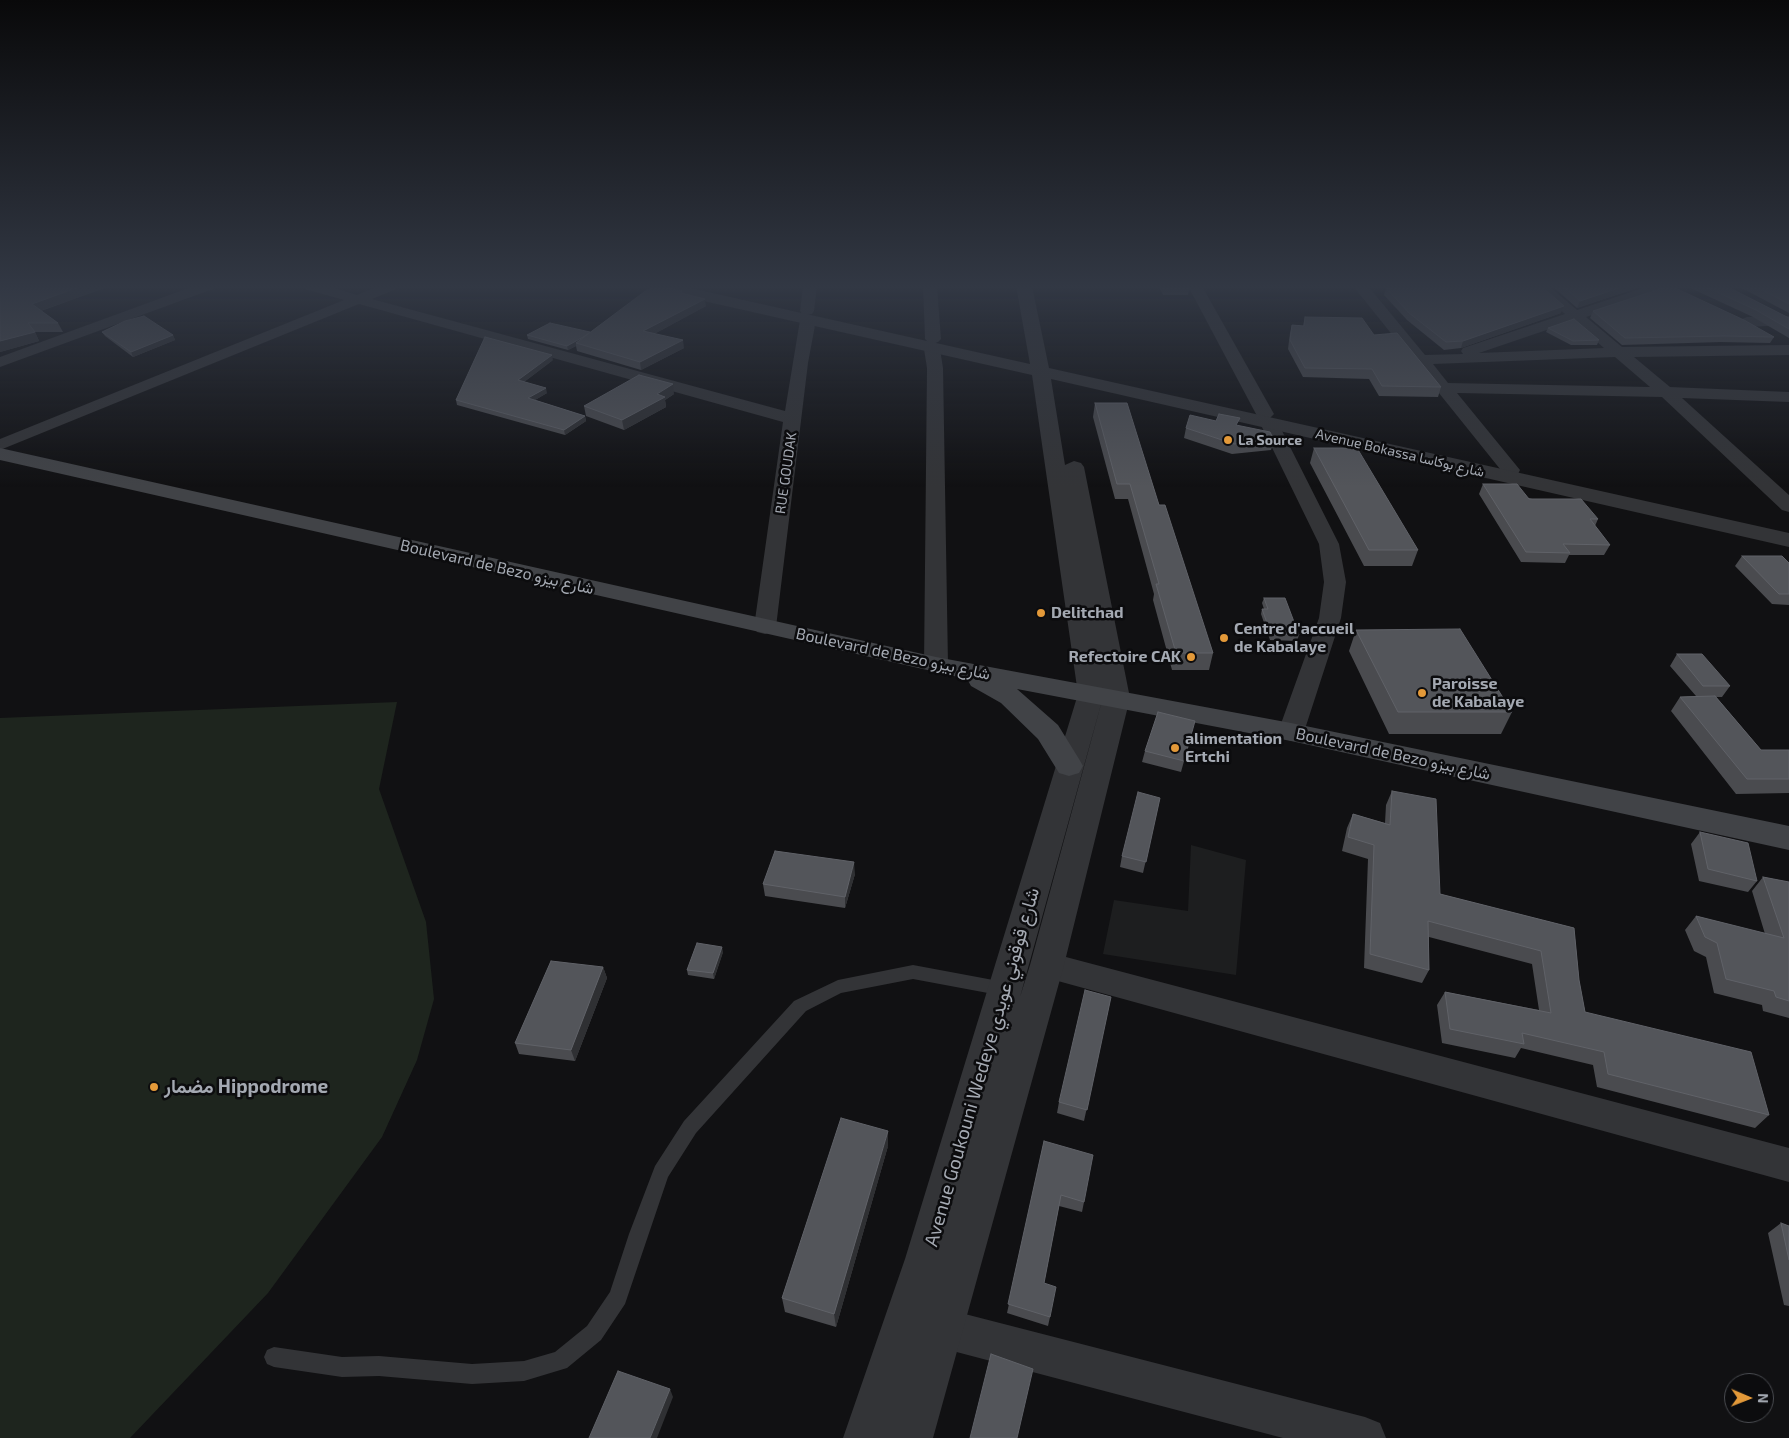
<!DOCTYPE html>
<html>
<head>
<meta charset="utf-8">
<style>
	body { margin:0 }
	#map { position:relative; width:1789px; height:1438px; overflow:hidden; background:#111113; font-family:"Exo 2",sans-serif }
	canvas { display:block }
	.north { position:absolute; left:1724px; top:1373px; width:50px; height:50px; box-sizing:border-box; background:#0c0c0e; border:1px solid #494b50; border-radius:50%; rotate:91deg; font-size:14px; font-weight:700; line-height:20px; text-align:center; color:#a4a9b2 }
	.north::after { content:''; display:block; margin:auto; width:18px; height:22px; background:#e39939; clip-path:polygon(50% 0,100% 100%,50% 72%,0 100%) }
</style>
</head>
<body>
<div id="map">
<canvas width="1789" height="1438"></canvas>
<div class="north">N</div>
</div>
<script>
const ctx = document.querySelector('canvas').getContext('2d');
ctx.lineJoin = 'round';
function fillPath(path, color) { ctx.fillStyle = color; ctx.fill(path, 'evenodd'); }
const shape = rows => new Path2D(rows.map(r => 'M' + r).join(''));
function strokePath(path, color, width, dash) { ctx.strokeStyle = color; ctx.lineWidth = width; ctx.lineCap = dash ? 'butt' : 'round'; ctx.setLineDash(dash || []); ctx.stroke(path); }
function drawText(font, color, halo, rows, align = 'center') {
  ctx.font = font + ' "Exo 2",Vazirmatn,sans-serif'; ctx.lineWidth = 5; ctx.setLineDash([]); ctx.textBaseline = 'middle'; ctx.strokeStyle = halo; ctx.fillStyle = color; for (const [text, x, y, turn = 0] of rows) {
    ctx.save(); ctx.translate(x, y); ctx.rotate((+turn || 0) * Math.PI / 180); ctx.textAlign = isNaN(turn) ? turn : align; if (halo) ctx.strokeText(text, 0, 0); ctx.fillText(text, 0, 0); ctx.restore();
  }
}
fillPath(shape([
	[1191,845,1246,860,1236,975,1103,954,1114,900,1188,911]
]), '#1d1e1f');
fillPath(shape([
	[397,702,379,789,426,922,434,999,417,1060,382,1137,268,1293,130,1438,0,1438,0,718]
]), '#1e251e');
fillPath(shape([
	[913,965,1004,982,1010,984,1012,989,1010,994,1004,996,913,979,841,993,806,1011,696,1133,668,1177,625,1304,601,1340,567,1368,524,1381,472,1384,379,1376,342,1377,274,1367,267,1364,264,1357,267,1350,274,1347,342,1357,379,1356,472,1364,524,1361,555,1352,587,1326,610,1292,629,1234,655,1166,684,1121,794,1001,838,980,913,965]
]), '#333437');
fillPath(shape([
	[194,286,215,286,213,289,0,367,0,357,194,286],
	[303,286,327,286,357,295,378,286,398,286,396,289,372,299,785,411,800,320,803,317,813,317,816,320,808,363,776,627,773,632,765,634,757,632,754,627,783,422,359,304,0,450,0,439,344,300,305,289,303,286],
	[803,286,817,286,814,311,812,314,807,315,802,314,800,311,803,286],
	[923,286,937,286,941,339,938,342,933,344,928,342,925,339,923,286],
	[1188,286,1202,286,1274,414,1270,418,1275,419,1278,423,1339,544,1346,582,1341,618,1304,732,1300,738,1291,741,1282,738,1278,732,1319,618,1324,582,1319,544,1260,423,1264,419,1259,418,1256,414,1188,286],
	[1353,286,1368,286,1425,355,1463,354,1461,351,1463,348,1565,314,1533,286,1549,286,1577,310,1649,286,1671,286,1669,289,1586,317,1622,347,1789,345,1789,355,1634,357,1670,387,1789,392,1789,402,1682,398,1789,495,1789,512,1782,510,1662,397,1457,393,1520,470,1518,474,1511,476,1504,474,1353,286],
	[1573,321,1604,348,1479,353,1573,321],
	[1615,357,1650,387,1448,383,1433,364,1615,357],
	[1789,316,1789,324,1787,325,1747,327,1742,325,1739,322,1742,319,1747,317,1789,316],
	[932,344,938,346,940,349,943,368,948,665,944,670,936,672,928,670,924,665,927,368,924,349,926,346,932,344],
	[1047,952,1789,1148,1789,1182,1047,978,1036,974,1031,965,1036,956,1047,952],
	[930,1305,1365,1417,1380,1423,1386,1438,1283,1438,930,1345,916,1339,910,1325,916,1311,930,1305]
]), '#333437');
fillPath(shape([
	[651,286,681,286,1030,364,1016,286,1032,286,1049,368,1789,533,1789,547,1051,379,1065,465,1074,461,1081,463,1084,467,1130,698,1064,965,933,1438,843,1438,905,1259,1078,694,1032,375,659,291,653,289,651,286],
	[1103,697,1030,965,1020,997,1103,697]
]), '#333437');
fillPath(shape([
	[0,448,936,657,1291,723,1789,826,1789,850,1291,741,1017,689,1058,725,1079,759,1083,766,1079,773,1069,776,1059,773,1038,739,1001,703,971,686,967,679,0,460,0,448]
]), '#414347');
fillPath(shape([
	[110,286,41,311,58,323,63,332,35,332,39,341,0,352,0,288],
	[1159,286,1190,286,1190,287,1188,295,1163,295],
	[1389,286,1561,313,1461,348,1444,350,1407,320,1384,295,1386,288,1389,288],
	[1552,286,1643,286,1577,308],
	[1686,286,1726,286,1789,318,1789,338,1753,317],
	[1738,286,1789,286,1789,313],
	[682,291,683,293,706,306,654,334,684,348,641,370,577,351,576,346,568,350,528,339,527,335,590,332],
	[1593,311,1774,337,1770,343,1721,342,1622,345,1590,318],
	[1305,317,1374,335,1441,387,1438,397,1379,396,1369,379,1303,377,1288,349,1290,333,1292,325,1303,326],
	[1548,328,1599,340,1597,345,1571,345,1546,332],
	[102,332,173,335,175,340,133,357,105,336],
	[553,360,524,382,547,393,535,400,585,416,586,421,565,435,457,405,456,400],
	[674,394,665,400,666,407,624,430,586,416,584,406],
	[1095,403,1159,505,1213,653,1209,670,1172,670,1153,600,1154,594,1128,499,1115,499,1093,417],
	[1239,426,1274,440,1271,450,1232,454,1184,438,1186,428],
	[1314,448,1418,550,1412,566,1364,566,1310,463],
	[1483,484,1598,519,1595,526,1610,545,1604,555,1569,555,1565,563,1521,562,1479,494],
	[1742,556,1789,563,1789,605,1772,604,1735,566],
	[1264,598,1299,635,1297,641,1270,640,1261,614,1262,609,1264,609,1262,603],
	[1356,630,1512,712,1501,734,1389,734,1349,651],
	[1677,654,1730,686,1722,697,1716,697,1761,750,1789,750,1789,793,1736,794,1671,711,1680,697,1696,696,1670,666],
	[1192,732,1181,772,1142,762,1145,751],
	[1392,791,1440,894,1574,928,1579,980,1585,1012,1769,1115,1755,1128,1597,1087,1593,1065,1521,1048,1515,1058,1442,1043,1437,1005,1445,992,1539,1010,1532,964,1429,937,1429,970,1422,983,1364,968,1368,859,1342,851,1347,828,1353,814,1385,823,1386,805],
	[1160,798,1143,873,1120,867,1122,856],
	[1700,832,1757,881,1748,892,1699,881,1691,844],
	[855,874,845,908,765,896,763,884],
	[1763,877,1789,882,1789,1018,1763,1011,1762,1005,1714,993,1706,957,1694,951,1685,930,1696,916,1765,934,1752,891],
	[723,952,714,979,688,975,687,970],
	[603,967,607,978,575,1061,519,1054,515,1043],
	[1111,997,1084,1121,1057,1113,1059,1102],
	[1044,1141,1084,1202,1082,1212,1059,1206,1044,1283,1050,1317,1048,1326,1007,1313],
	[888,1146,836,1327,785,1312,782,1298],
	[1781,1223,1789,1226,1789,1306,1784,1305,1768,1233]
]), '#4a4b4f');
fillPath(shape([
	[82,286,110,286,37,312,32,304],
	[1625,286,1643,286,1577,308,1580,301],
	[705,299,706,306,645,339,643,331],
	[1564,306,1561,313,1461,348,1463,341],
	[35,332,39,341,0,352,0,341],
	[591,333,576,343,576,346,568,350,567,346],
	[173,335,175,340,133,357,131,352],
	[683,340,684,348,641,370,640,362],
	[552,355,553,360,520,385,518,380],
	[673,384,674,394,665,400,666,407,624,430,622,420,657,394],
	[546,388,547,393,530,403,528,398],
	[585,416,586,421,565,435,564,430],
	[854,862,855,874,845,908,845,897],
	[722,947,723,952,714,979,713,973],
	[603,967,607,978,575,1061,571,1050],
	[888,1131,888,1146,836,1327,834,1314],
	[670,1389,673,1397,657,1438,650,1438]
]), '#2f3033');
const building = shape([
	[7,286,82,286,32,304,58,323,28,323,35,332,0,341,0,288,7,286],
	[655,286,660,286,682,291,681,293,705,299,643,331,683,340,640,362,576,343,644,292,655,286],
	[1164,286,1190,286,1190,287,1164,287,1164,286],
	[1389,286,1541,286,1564,306,1463,341,1446,342,1409,313,1386,288,1391,288,1389,286],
	[1563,286,1625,286,1580,301,1563,286],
	[1669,286,1671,286,1744,320,1774,337,1724,336,1625,338,1593,311,1669,286],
	[1704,286,1726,286,1789,318,1789,329,1756,310,1704,286],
	[1755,286,1789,286,1789,304,1755,286],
	[144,316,173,335,131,352,102,332,125,321,144,316],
	[1305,317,1362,318,1374,335,1397,333,1441,387,1382,386,1372,369,1305,368,1290,340,1292,325,1304,326,1305,317],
	[1574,319,1599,340,1573,341,1548,328,1574,319],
	[550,323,590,332,585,336,567,346,527,335,550,323],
	[485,337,552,355,518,380,546,388,528,398,585,416,564,430,456,400,485,337],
	[639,375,673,384,657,394,665,397,622,420,584,406,639,375],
	[1095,403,1127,403,1159,505,1165,505,1213,653,1176,653,1156,584,1159,584,1130,484,1117,484,1095,403],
	[1219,414,1240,418,1236,425,1270,432,1274,440,1234,444,1186,428,1190,415,1216,421,1219,414],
	[1314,448,1357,448,1418,550,1369,550,1314,448],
	[1483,484,1517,484,1529,499,1581,499,1598,519,1590,519,1610,545,1563,544,1570,553,1526,552,1483,484],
	[1742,556,1782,556,1789,563,1789,594,1779,594,1742,556],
	[1264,598,1285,598,1299,635,1271,634,1262,609,1268,609,1264,598],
	[1460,629,1512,712,1398,712,1356,630,1460,629],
	[1677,654,1702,654,1730,686,1703,686,1677,654],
	[1715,696,1761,750,1789,750,1789,779,1747,779,1680,697,1715,696],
	[1158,712,1195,721,1184,761,1145,751,1158,712],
	[1392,791,1436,799,1440,894,1574,928,1579,980,1585,1012,1751,1052,1769,1115,1608,1074,1604,1052,1522,1033,1524,1044,1450,1029,1445,992,1551,1013,1541,951,1428,921,1429,970,1370,954,1374,845,1348,837,1353,814,1390,825,1392,791],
	[1138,792,1160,798,1146,862,1122,856,1138,792],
	[1700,832,1748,843,1757,881,1708,869,1700,832],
	[775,851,854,862,845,897,763,884,775,851],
	[1763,877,1789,882,1789,1001,1776,997,1774,991,1726,979,1717,943,1705,937,1696,916,1784,938,1763,877],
	[697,943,722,947,713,973,687,970,697,943],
	[551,961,603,967,571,1050,515,1043,551,961],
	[1085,990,1111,997,1087,1110,1059,1102,1085,990],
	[841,1118,888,1131,834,1314,782,1298,841,1118],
	[1044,1141,1093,1155,1084,1202,1061,1195,1044,1283,1056,1287,1050,1317,1008,1304,1044,1141],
	[1781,1223,1789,1226,1789,1260,1781,1223],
	[991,1354,1033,1369,1017,1438,970,1438,991,1354],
	[618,1371,670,1389,650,1438,589,1438,618,1371]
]);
fillPath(building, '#53555a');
strokePath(building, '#606268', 1);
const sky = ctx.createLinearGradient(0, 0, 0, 487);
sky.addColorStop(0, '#09090a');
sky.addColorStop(0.59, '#323844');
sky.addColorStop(1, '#32384400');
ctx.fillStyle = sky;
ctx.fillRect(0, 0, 1789, 487);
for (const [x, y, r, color] of [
	[1228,440,5,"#e39939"],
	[1041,613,5,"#e39939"],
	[1224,638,5,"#e39939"],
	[1191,657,5,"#e39939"],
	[1422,693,5,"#e39939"],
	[1175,748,5,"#e39939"],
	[154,1087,5,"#e39939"]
]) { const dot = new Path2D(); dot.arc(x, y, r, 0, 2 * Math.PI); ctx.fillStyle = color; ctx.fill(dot); strokePath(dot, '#0c0c0e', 2); }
drawText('bold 14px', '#a4a9b2', '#0c0c0e', [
	["La Source",1238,440]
], 'left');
drawText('14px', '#a4a9b2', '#0c0c0e', [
	["Avenue Bokassa شارع بوكاسا",1400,453,13],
	["RUE GOUDAK",786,473,-82]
]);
drawText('16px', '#a4a9b2', '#0c0c0e', [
	["Boulevard de Bezo شارع بيزو",497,567,13],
	["Boulevard de Bezo شارع بيزو",893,654,12],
	["Boulevard de Bezo شارع بيزو",1393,754,12]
]);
drawText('bold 16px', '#a4a9b2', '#0c0c0e', [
	["Delitchad",1051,613],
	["Centre d'accueil",1234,629],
	["de Kabalaye",1234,647],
	["Refectoire CAK",1181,657,"right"],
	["Paroisse",1432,684],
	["de Kabalaye",1432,702],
	["alimentation",1185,739],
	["Ertchi",1185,757]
], 'left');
drawText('19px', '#a4a9b2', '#0c0c0e', [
	["Avenue Goukouni Wedeye شارع قوقوني عويدي",982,1067,-74]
]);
drawText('bold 19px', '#a4a9b2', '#0c0c0e', [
	["مضمار Hippodrome",164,1087]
], 'left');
</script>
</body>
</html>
